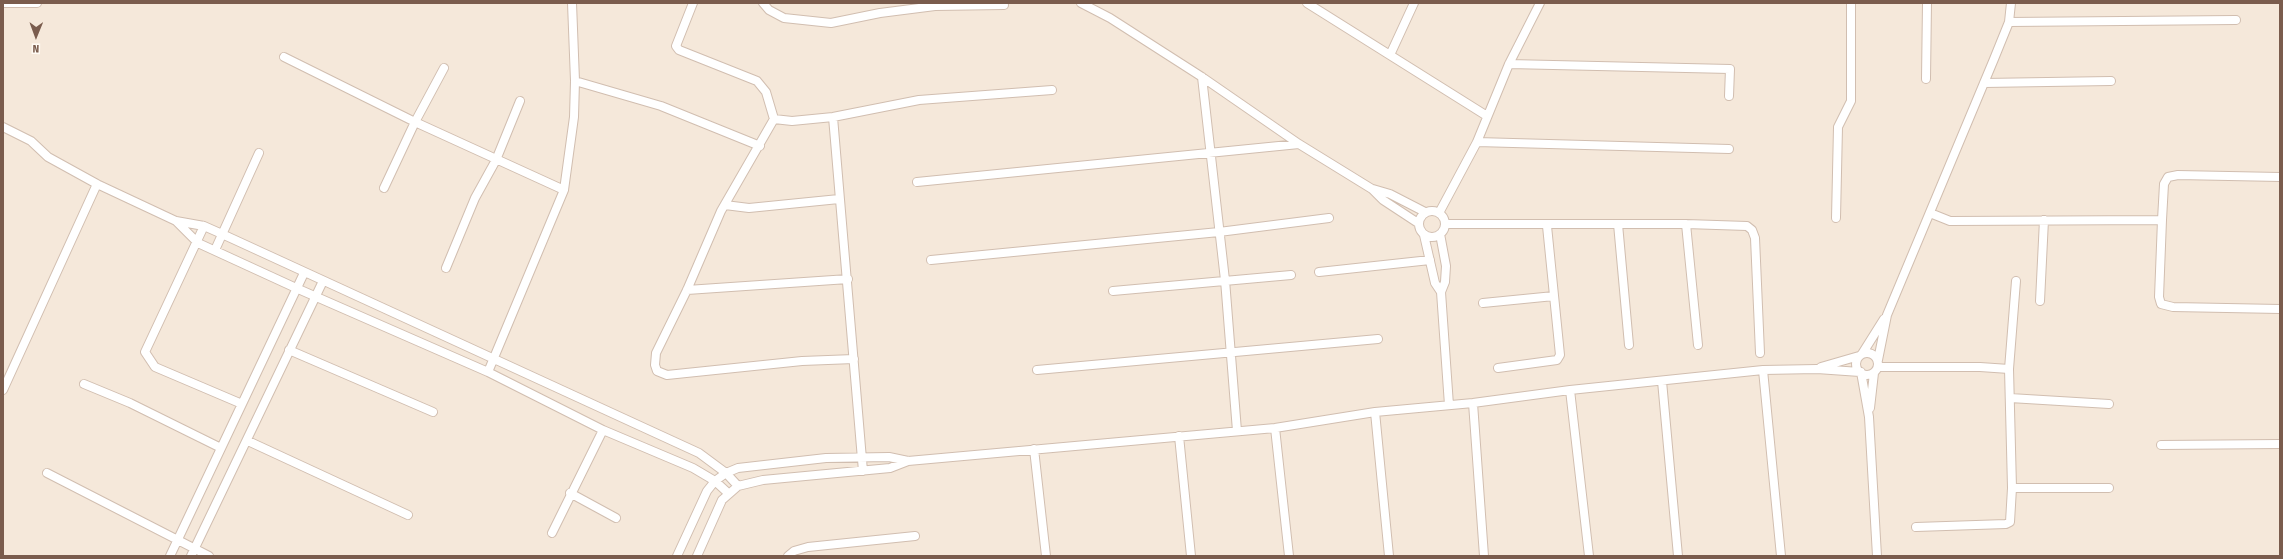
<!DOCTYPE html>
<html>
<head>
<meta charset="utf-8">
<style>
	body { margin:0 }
	#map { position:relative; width:2283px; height:559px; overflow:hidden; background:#fdf6ec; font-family:"Fira Sans Condensed",sans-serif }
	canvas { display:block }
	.frame { position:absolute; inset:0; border:4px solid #7a5c4d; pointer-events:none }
	.north { position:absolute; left:16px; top:16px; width:40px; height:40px; -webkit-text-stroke:3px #fffaf3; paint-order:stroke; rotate:181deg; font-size:11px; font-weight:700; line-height:16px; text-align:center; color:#7a5c4d }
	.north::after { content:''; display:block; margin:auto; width:14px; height:18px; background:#7a5c4d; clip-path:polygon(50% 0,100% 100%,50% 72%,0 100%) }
</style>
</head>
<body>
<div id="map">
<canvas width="2283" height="559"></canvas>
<div class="frame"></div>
<div class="north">N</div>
</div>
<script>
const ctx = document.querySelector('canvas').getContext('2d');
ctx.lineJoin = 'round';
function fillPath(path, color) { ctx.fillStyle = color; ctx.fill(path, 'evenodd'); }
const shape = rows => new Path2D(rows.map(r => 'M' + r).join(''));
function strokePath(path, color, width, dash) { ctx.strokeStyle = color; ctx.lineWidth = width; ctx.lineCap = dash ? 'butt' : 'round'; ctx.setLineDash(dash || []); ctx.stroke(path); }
fillPath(shape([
	[3,3,2280,3,2280,556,3,556]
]), '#f5e8da');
const street = shape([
	[4,3,37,3],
	[693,3,676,46,679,50,757,81,766,92,774,119],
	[763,3,769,10,784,18,831,23,880,13,935,6,1004,5],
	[1081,3,1110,18,1202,77,1299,144,1372,189,1383,200,1418,223],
	[1307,3,1487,116],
	[2009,22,2236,20],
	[1390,55,1414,3],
	[284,57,415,122,564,190],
	[1509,64,1730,69,1729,96],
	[1202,77,1225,280,1237,431],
	[1926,79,1927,3],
	[575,81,661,106,760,146],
	[1984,83,2111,81],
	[833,117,863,471],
	[3,127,31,141,48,157,97,184,176,221,204,226,222,234,699,453,726,473,738,486],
	[1477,142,1729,149],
	[917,182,1299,144],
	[384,188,415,122,444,68],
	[1373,189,1390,194,1425,212],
	[725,205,749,208,839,199],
	'1419 224a13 13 0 1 1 26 0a13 13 0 1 1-26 0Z',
	[1439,213,1477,142,1509,64,1540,3],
	[1930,213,1950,221,2162,220,2164,184,2168,177,2178,175,2280,177],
	[1836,218,1838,127,1851,101,1851,3],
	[2162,220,2159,297,2161,304,2173,307,2280,309],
	[176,221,198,243,296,288,488,372,603,430,693,468,715,481,728,493],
	[1445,224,1686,224,1747,226,1752,230,1755,238,1760,353],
	[1618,224,1629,345],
	[1686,224,1698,345],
	[204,226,145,352,155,367,242,404],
	[1440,234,1446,266,1445,282,1441,292,1449,405],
	[1424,235,1435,283,1441,292],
	[215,250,259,153],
	[931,260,1219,232,1329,218],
	[446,268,475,198,496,160,520,101],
	[1319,272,1430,260],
	[687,290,848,279],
	[1113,291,1291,275],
	[2040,301,2044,220],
	[1483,303,1554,296],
	[289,350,433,412],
	'1856 364a11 11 0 1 1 22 0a11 11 0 1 1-22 0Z',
	[1862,354,1884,319],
	[854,359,802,361,667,375,657,371,655,365,656,353,687,290,721,211,774,119,792,121,833,117,919,100,1052,90],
	[1878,360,1887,315,1994,59,2009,22,2011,3],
	[1821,367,1859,356],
	[1878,367,1980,367,2009,369,2012,488,2010,522,2006,524,1916,527],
	[1498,368,1557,360,1560,355,1547,226],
	[2009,369,2016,281],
	[1037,370,1378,339],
	[1763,370,1781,556],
	[488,372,564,190,574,117,575,81,572,3],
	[1861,372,1869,417,1877,556],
	[1662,381,1678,556],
	[84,384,130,403,221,448],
	[3,390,97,184],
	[1570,390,1589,556],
	[2010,398,2109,404],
	[1473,403,1484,556],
	[1870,408,1874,373],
	[1375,412,1389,556],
	[1275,428,1289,556],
	[1179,436,1191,556],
	[248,441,408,515],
	[2161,445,2280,444],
	[1034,449,1046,556],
	[47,473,209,556],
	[2012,488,2109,488],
	[570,493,616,518],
	[552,533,603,430],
	[170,556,304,273],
	[191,556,323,281],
	[677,556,707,491,715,481,726,473,738,468,826,458,889,457,908,461,1275,428,1375,412,1473,403,1570,390,1763,370,1817,369,1860,372],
	[697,556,722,500,738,486,763,480,890,468,908,461],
	[788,556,794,551,808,547,915,536]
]);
strokePath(street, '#d1beb0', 10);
strokePath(street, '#fff', 8);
</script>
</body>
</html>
